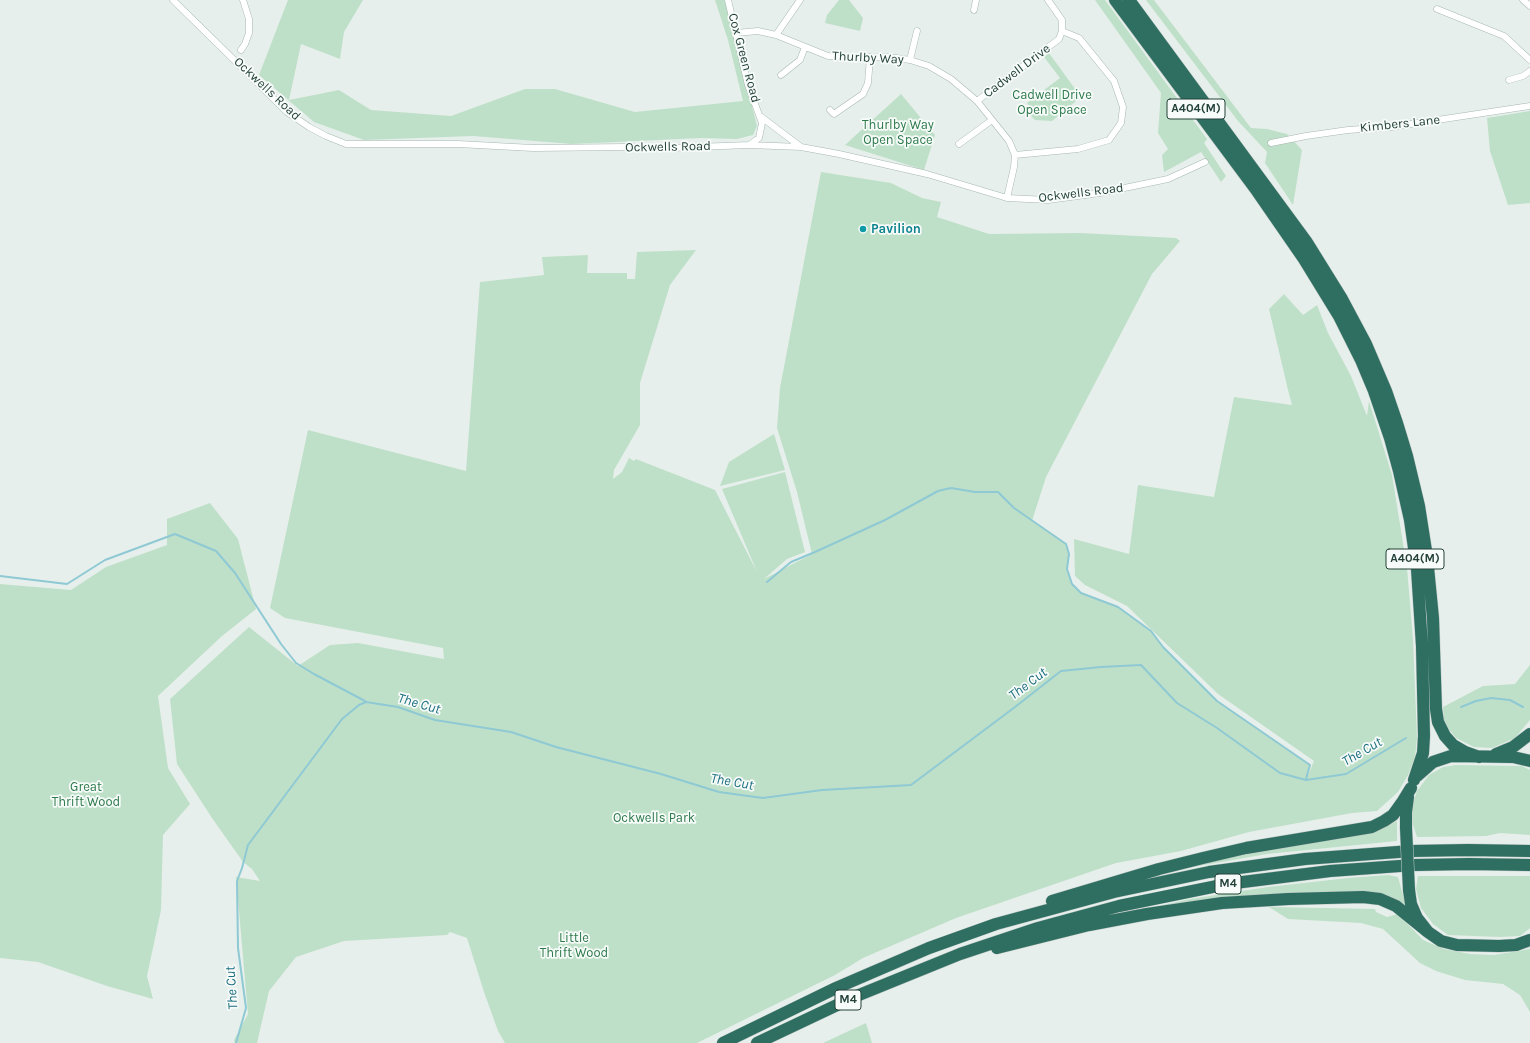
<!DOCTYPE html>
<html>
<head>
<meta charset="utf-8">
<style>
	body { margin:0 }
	canvas { display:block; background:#e6efeb }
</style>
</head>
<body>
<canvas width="1530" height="1043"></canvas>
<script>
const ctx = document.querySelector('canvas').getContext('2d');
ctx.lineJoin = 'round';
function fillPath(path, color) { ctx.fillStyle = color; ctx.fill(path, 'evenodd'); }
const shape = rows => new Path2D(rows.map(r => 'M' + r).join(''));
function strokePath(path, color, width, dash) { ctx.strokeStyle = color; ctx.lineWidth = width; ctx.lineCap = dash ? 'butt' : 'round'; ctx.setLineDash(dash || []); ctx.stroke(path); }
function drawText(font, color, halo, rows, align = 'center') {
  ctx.font = font + ' Karla,sans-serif'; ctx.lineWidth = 3.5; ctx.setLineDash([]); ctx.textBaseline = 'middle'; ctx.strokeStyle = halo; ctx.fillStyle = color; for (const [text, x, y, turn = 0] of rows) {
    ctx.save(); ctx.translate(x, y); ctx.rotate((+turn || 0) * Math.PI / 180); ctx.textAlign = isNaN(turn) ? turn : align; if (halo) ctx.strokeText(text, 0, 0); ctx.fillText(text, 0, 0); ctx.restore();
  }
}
fillPath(shape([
	[288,0,363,0,344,32,340,59,301,44,289,100,339,90,371,110,451,116,525,89,555,89,635,112,743,101,728,40,715,0,725,0,757,126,753,135,737,139,701,138,572,144,473,136,364,140,314,122,259,75],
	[839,0,849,0,863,18,860,31,825,23,827,15],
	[1095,0,1105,0,1207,139,1204,143,1226,176,1221,182,1201,152,1164,172,1162,155,1168,149,1158,133,1161,93],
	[1146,0,1154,0,1251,128,1267,129,1287,134,1302,150,1293,205,1265,163,1267,152,1238,121],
	[1049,53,1081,97,1052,121,1035,120,1031,116,1034,112,1027,103,1060,78,1044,57],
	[901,94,935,135,924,170,845,145],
	[1530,111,1530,203,1508,205,1490,151,1487,118],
	[821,172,891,183,922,198,941,202,937,217,989,234,1080,233,1176,238,1180,241,1152,274,1046,477,1032,521,1066,544,1069,554,1067,569,1072,584,1081,593,1118,607,1151,631,1163,647,1217,701,1310,765,1306,780,1314,761,1218,694,1127,606,1085,585,1075,576,1074,539,1129,554,1138,485,1214,497,1234,397,1292,405,1288,390,1269,309,1284,294,1303,315,1317,305,1328,333,1351,376,1367,416,1369,401,1392,475,1407,568,1413,639,1417,738,1415,757,1408,775,1398,792,1377,811,1352,813,1249,832,1181,851,1116,863,956,918,863,958,835,975,697,1043,505,1043,498,1031,484,992,467,938,450,932,447,935,344,941,296,957,269,991,257,1043,235,1043,234,1040,248,1014,236,877,260,881,252,869,243,862,212,818,177,764,170,699,249,627,298,666,330,645,358,643,444,659,443,648,285,618,270,608,308,430,466,471,480,282,544,275,542,257,588,255,587,273,627,273,627,279,635,279,637,252,696,250,670,285,640,383,640,425,614,470,613,479,622,472,629,458,634,461,636,459,715,490,757,572,722,489,785,472,805,552,787,559,764,579,812,554,797,492,777,428,780,388],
	[774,434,785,470,720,486,729,462],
	[210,503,238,539,256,609,222,636,158,696,168,768,190,804,163,835,161,910,147,976,153,999,107,986,38,962,0,958,0,584,71,590,106,567,167,545,167,519],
	[1530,665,1530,720,1515,738,1492,748,1474,747,1456,738,1444,723,1443,707,1483,686,1515,684],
	[1456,765,1522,766,1530,770,1530,835,1500,833,1486,836,1417,837,1413,825,1412,806,1417,791,1429,775,1443,767],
	[1397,821,1397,841,1267,854,1170,871,1271,849,1376,832],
	[1388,875,1398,877,1407,910,1377,895,1136,911,1190,899,1268,887,1348,878],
	[1418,876,1530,876,1530,928,1520,936,1500,937,1448,935,1433,924,1421,908,1416,889],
	[1269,907,1375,909,1376,912,1387,917,1398,914,1423,940,1444,949,1470,954,1494,955,1530,949,1530,1012,1520,995,1503,984,1465,980,1436,971,1420,963,1383,929,1361,923,1288,919],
	[866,1023,872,1043,823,1043]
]), '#bfe0c8');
strokePath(shape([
	[0,576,67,584,105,560,175,534,216,551,235,573,281,644,296,663,314,674,365,701],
	[767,582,791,562,815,552,885,520,938,491,951,488,975,492,998,492,1014,508,1066,544,1069,554,1067,569,1072,584,1081,593,1118,607,1151,631,1163,647,1217,701,1310,765,1306,779],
	[1461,707,1476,701,1491,698,1510,700,1523,707],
	[236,1043,246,1008,238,948,237,881,242,868,248,845,342,719,359,705,366,702,398,707,435,720,511,732,556,747,661,774,719,792,763,798,822,790,911,785,1015,707,1061,671,1101,667,1141,665,1177,703,1217,728,1280,773,1306,780,1346,774,1406,738]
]), '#8ec9d4', 2);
const minor = shape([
	[173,0,287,112,309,127,326,136,346,144,458,144,533,148,627,147,671,148,749,145,801,147,839,154,927,174,1007,198,1048,200,1100,193,1168,179,1205,162],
	[728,0,748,85,762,123,759,138,749,145],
	[1523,0,1530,6],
	[1437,9,1504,36,1530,60],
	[974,10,976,0],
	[736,33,758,31,776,35,828,56,855,58,889,57,910,60,929,66,951,79,977,101,1009,141,1015,155,1014,167,1007,198],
	[776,35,800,0],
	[241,50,245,44,249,33,249,19,243,0],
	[910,60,917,31],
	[781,75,800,60,805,47],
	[1509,80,1523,76,1530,71],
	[977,101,1059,39,1062,31,1062,20,1048,0],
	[830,110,834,114,863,94,868,83,870,57],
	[760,116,801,147],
	[1271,143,1306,136,1348,130,1391,127,1530,106],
	[959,144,992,120],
	[1015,155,1078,149,1109,140,1121,123,1123,107,1114,81,1079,38,1062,31]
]);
const motorway = shape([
	[1115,0,1257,191,1304,259,1339,316,1361,360,1374,391,1390,438,1399,471,1410,520,1417,569,1422,646,1424,736,1423,753,1414,780],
	[1129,0,1306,241,1342,299,1366,344,1386,391,1397,423,1407,456,1419,506,1427,557,1433,618,1436,709,1438,722,1445,736,1453,745,1465,752,1479,757],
	[1496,754,1513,747,1530,734],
	[1417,776,1433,762,1451,756,1513,757,1530,761],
	[1406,828,1406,812,1408,797],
	[1409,890,1411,904,1417,918,1428,932,1441,941,1457,945,1499,946,1516,945,1530,940],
	[1052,901,1159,869,1203,858,1246,848,1372,827,1384,821,1393,815,1403,801,1411,788],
	[997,948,1089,925,1147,914,1222,903,1288,899,1363,897,1380,899,1396,906,1428,932],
	[723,1043,836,988,929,948,996,924,1114,892,1209,872,1305,859,1411,851,1468,850,1530,851],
	[757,1043,854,997,960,954,1038,928,1119,906,1227,884,1330,871,1414,865,1469,864,1530,865]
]);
strokePath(minor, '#a8b8b2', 7);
strokePath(motorway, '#c2cac8', 13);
strokePath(minor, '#fff', 6);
strokePath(motorway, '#2f6f62', 12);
const motorwayBridge = shape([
	[1406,828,1409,890]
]);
strokePath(motorwayBridge, '#c2cac8', 13, []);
strokePath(motorwayBridge, '#2f6f62', 12);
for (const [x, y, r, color] of [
	[863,229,4,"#0f9aa8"]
]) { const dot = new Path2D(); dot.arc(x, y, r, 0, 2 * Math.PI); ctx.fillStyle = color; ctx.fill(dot); strokePath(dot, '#f7fbf9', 1.5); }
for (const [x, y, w] of [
	[1196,109,58],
	[1415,559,58],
	[1228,884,26],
	[848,1000,26]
]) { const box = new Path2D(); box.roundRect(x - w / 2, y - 10, w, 20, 3); ctx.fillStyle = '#f7fbf9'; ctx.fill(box); strokePath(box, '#24423a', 1); }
drawText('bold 12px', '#24423a', null, [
	["A404(M)",1196,109],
	["A404(M)",1415,559],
	["M4",1228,884],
	["M4",848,1000]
]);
drawText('13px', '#24423a', '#f7fbf9', [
	["Cox Green Road",744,58,75],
	["Thurlby Way",868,58,3],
	["Cadwell Drive",1017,71,-37],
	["Ockwells Road",267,89,43],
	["Kimbers Lane",1400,124,-6],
	["Ockwells Road",668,147,-1],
	["Ockwells Road",1081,193,-7]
]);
drawText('13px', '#2d7a4b', '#f7fbf9', [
	["Cadwell Drive",1052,95],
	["Open Space",1052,110],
	["Thurlby Way",898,125],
	["Open Space",898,140],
	["Great",86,787],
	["Thrift Wood",86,802],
	["Ockwells Park",654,818],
	["Little",574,938],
	["Thrift Wood",574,953]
]);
drawText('bold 13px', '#0d838f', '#f7fbf9', [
	["Pavilion",871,229]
], 'left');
drawText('italic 14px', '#1c6f80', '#f7fbf9', [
	["The Cut",1028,684,-37],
	["The Cut",419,704,16],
	["The Cut",1362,752,-30],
	["The Cut",732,782,10],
	["The Cut",232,988,-94]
]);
</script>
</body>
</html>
